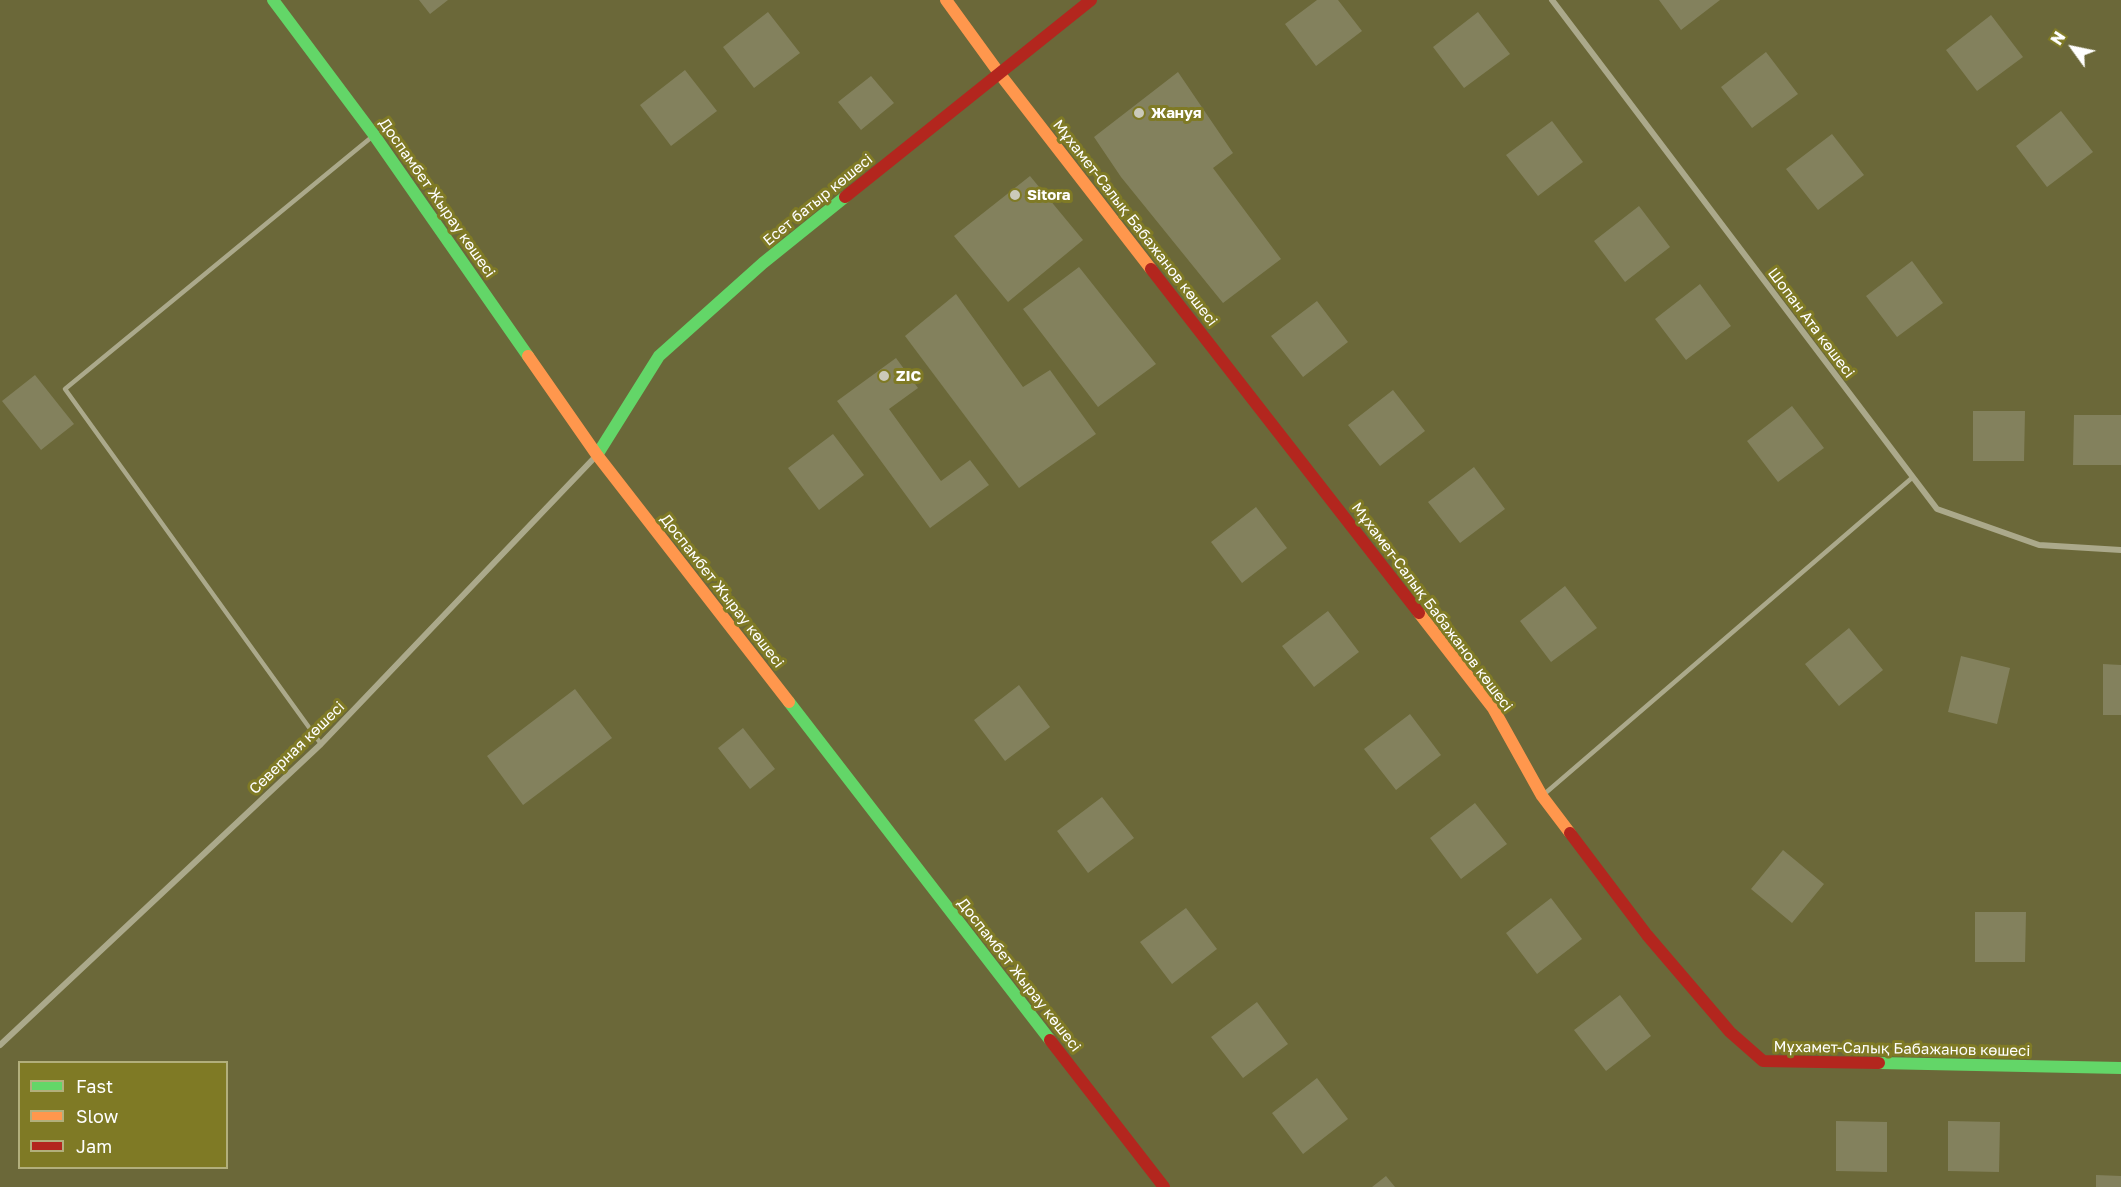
<!DOCTYPE html>
<html>
<head>
<meta charset="utf-8">
<style>
	body { margin:0 }
	#map { position:relative; width:2121px; height:1187px; overflow:hidden; background:#6b6839; font-family:"Golos Text",sans-serif }
	canvas { display:block }
	.legend { position:absolute; left:18px; top:1061px; width:210px; height:108px; box-sizing:border-box; background:#7f7a25; border:2px solid #b2af7c; margin:0; padding:8px 10px; list-style:none; font-size:18px; color:#fff }
	.legend li { display:flex; align-items:center; gap:12px; height:30px }
	.legend b { width:30px; border:2px solid #b2af7c }
	.north { position:absolute; left:2043px; top:18px; width:60px; height:60px; -webkit-text-stroke:4px #7f7a25; paint-order:stroke; rotate:303deg; font-size:16px; font-weight:700; line-height:24px; text-align:center; color:#fff }
	.north::after { content:''; display:block; margin:auto; width:21px; height:27px; background:#fff; clip-path:polygon(50% 0,100% 100%,50% 72%,0 100%) }
</style>
</head>
<body>
<div id="map">
<canvas width="2121" height="1187"></canvas>
<ul class="legend">
<li><b style="height:8px;background:#63d668"></b>Fast</li>
<li><b style="height:8px;background:#ff974d"></b>Slow</li>
<li><b style="height:8px;background:#b3261e"></b>Jam</li>
</ul>
<div class="north">N</div>
</div>
<script>
const ctx = document.querySelector('canvas').getContext('2d');
ctx.lineJoin = 'round';
function fillPath(path, color) { ctx.fillStyle = color; ctx.fill(path, 'evenodd'); }
const shape = rows => new Path2D(rows.map(r => 'M' + r).join(''));
function strokePath(path, color, width, dash) { ctx.strokeStyle = color; ctx.lineWidth = width; ctx.lineCap = dash ? 'butt' : 'round'; ctx.setLineDash(dash || []); ctx.stroke(path); }
function drawText(font, color, halo, rows, align = 'center') {
  ctx.font = font + ' "Golos Text",sans-serif'; ctx.lineWidth = 6; ctx.setLineDash([]); ctx.textBaseline = 'middle'; ctx.strokeStyle = halo; ctx.fillStyle = color; for (const [text, x, y, turn = 0] of rows) {
    ctx.save(); ctx.translate(x, y); ctx.rotate((+turn || 0) * Math.PI / 180); ctx.textAlign = isNaN(turn) ? turn : align; if (halo) ctx.strokeText(text, 0, 0); ctx.fillText(text, 0, 0); ctx.restore();
  }
}
fillPath(shape([
	[419,0,448,0,430,14],
	[1317,0,1338,0,1362,31,1316,66,1285,24],
	[1659,0,1720,0,1681,30],
	[768,12,800,53,754,88,723,47],
	[1478,12,1510,54,1464,88,1433,47],
	[1991,15,2023,57,1977,91,1946,50],
	[1766,52,1798,94,1752,128,1721,87],
	[685,70,717,111,671,146,640,105],
	[1178,72,1233,153,1213,168,1281,259,1223,303,1121,177,1094,137],
	[871,76,894,103,861,130,838,102],
	[2061,111,2093,152,2047,187,2016,146],
	[1552,121,1583,162,1538,196,1506,155],
	[1832,134,1864,175,1818,210,1786,169],
	[1030,176,1083,240,1008,302,954,236],
	[1639,206,1670,247,1625,282,1594,241],
	[1912,261,1943,303,1897,337,1866,296],
	[1079,267,1156,364,1098,407,1023,309],
	[1700,284,1731,326,1686,360,1655,319],
	[956,294,1023,387,1050,370,1096,434,1019,488,905,336],
	[1317,301,1348,342,1303,377,1271,336],
	[896,358,918,388,889,409,941,481,970,460,989,485,930,528,837,401],
	[35,375,74,424,41,450,2,401],
	[1393,390,1425,431,1380,466,1348,425],
	[1792,406,1824,448,1778,482,1747,441],
	[1973,411,2025,411,2024,461,1973,461],
	[2074,415,2121,415,2121,465,2073,465],
	[833,434,864,475,819,510,788,468],
	[1474,467,1505,509,1460,543,1428,502],
	[1256,507,1287,548,1242,583,1211,542],
	[1565,586,1597,628,1551,662,1520,621],
	[1328,611,1359,652,1314,687,1282,646],
	[1849,628,1883,670,1839,706,1805,664],
	[1961,656,2010,668,1997,724,1948,712],
	[2103,664,2121,665,2121,715,2103,715],
	[1019,685,1050,727,1005,761,974,720],
	[575,689,612,738,523,805,487,756],
	[1410,714,1441,755,1396,790,1364,749],
	[743,728,775,769,750,789,718,748],
	[1102,797,1134,838,1088,873,1057,831],
	[1475,803,1507,844,1461,879,1430,838],
	[1783,850,1824,884,1792,923,1751,889],
	[1551,898,1582,939,1537,974,1506,933],
	[1186,908,1217,949,1172,984,1140,942],
	[1975,912,2026,912,2025,962,1975,962],
	[1620,995,1651,1036,1606,1071,1574,1030],
	[1257,1002,1288,1044,1243,1078,1211,1037],
	[1317,1078,1348,1119,1303,1154,1272,1113],
	[1836,1121,1887,1122,1887,1172,1836,1171],
	[1948,1121,2000,1122,1999,1172,1948,1171],
	[2096,1175,2121,1176,2121,1187,2096,1187],
	[1386,1176,1395,1187,1372,1187]
]), '#83815d');
strokePath(shape([
	[321,744,65,389,373,136],
	[1542,796,1913,477]
]), '#aba98b', 4.5);
strokePath(shape([
	[1552,0,1937,509,2039,545,2121,550],
	[0,1045,321,744,597,455]
]), '#aba98b', 6);
strokePath(shape([
	[273,0,374,135,528,356],
	[597,455,659,356,763,263,845,197],
	[789,702,1050,1040],
	[1879,1063,2121,1068]
]), '#63d668', 12);
strokePath(shape([
	[946,0,999,73,1151,269],
	[528,356,597,455,789,702],
	[1419,613,1493,708,1542,796,1570,833]
]), '#ff974d', 12);
strokePath(shape([
	[845,197,1091,0],
	[1151,269,1419,613],
	[1570,833,1647,935,1730,1032,1763,1061,1879,1063],
	[1050,1040,1164,1187]
]), '#b3261e', 12);
for (const [x, y, r, color] of [
	[1139,113,6,"#cbcaba"],
	[1015,195,6,"#cbcaba"],
	[884,376,6,"#cbcaba"]
]) { const dot = new Path2D(); dot.arc(x, y, r, 0, 2 * Math.PI); ctx.fillStyle = color; ctx.fill(dot); strokePath(dot, '#7f7a25', 2); }
drawText('bold 15px', '#fff', '#7f7a25', [
	["Жануя",1151,113],
	["Sitora",1027,195],
	["ZIC",896,376]
], 'left');
drawText('15px', '#fff', '#7f7a25', [
	["Доспамбет Жырау көшесі",437,198,55],
	["Есет батыр көшесі",818,200,-39],
	["Мұхамет-Салық Бабажанов көшесі",1135,223,52],
	["Шопан Ата көшесі",1811,323,53],
	["Доспамбет Жырау көшесі",722,591,52],
	["Мұхамет-Салық Бабажанов көшесі",1432,607,53],
	["Северная көшесі",297,748,-44],
	["Доспамбет Жырау көшесі",1019,975,52],
	["Мұхамет-Салық Бабажанов көшесі",1902,1049,1]
]);
</script>
</body>
</html>
